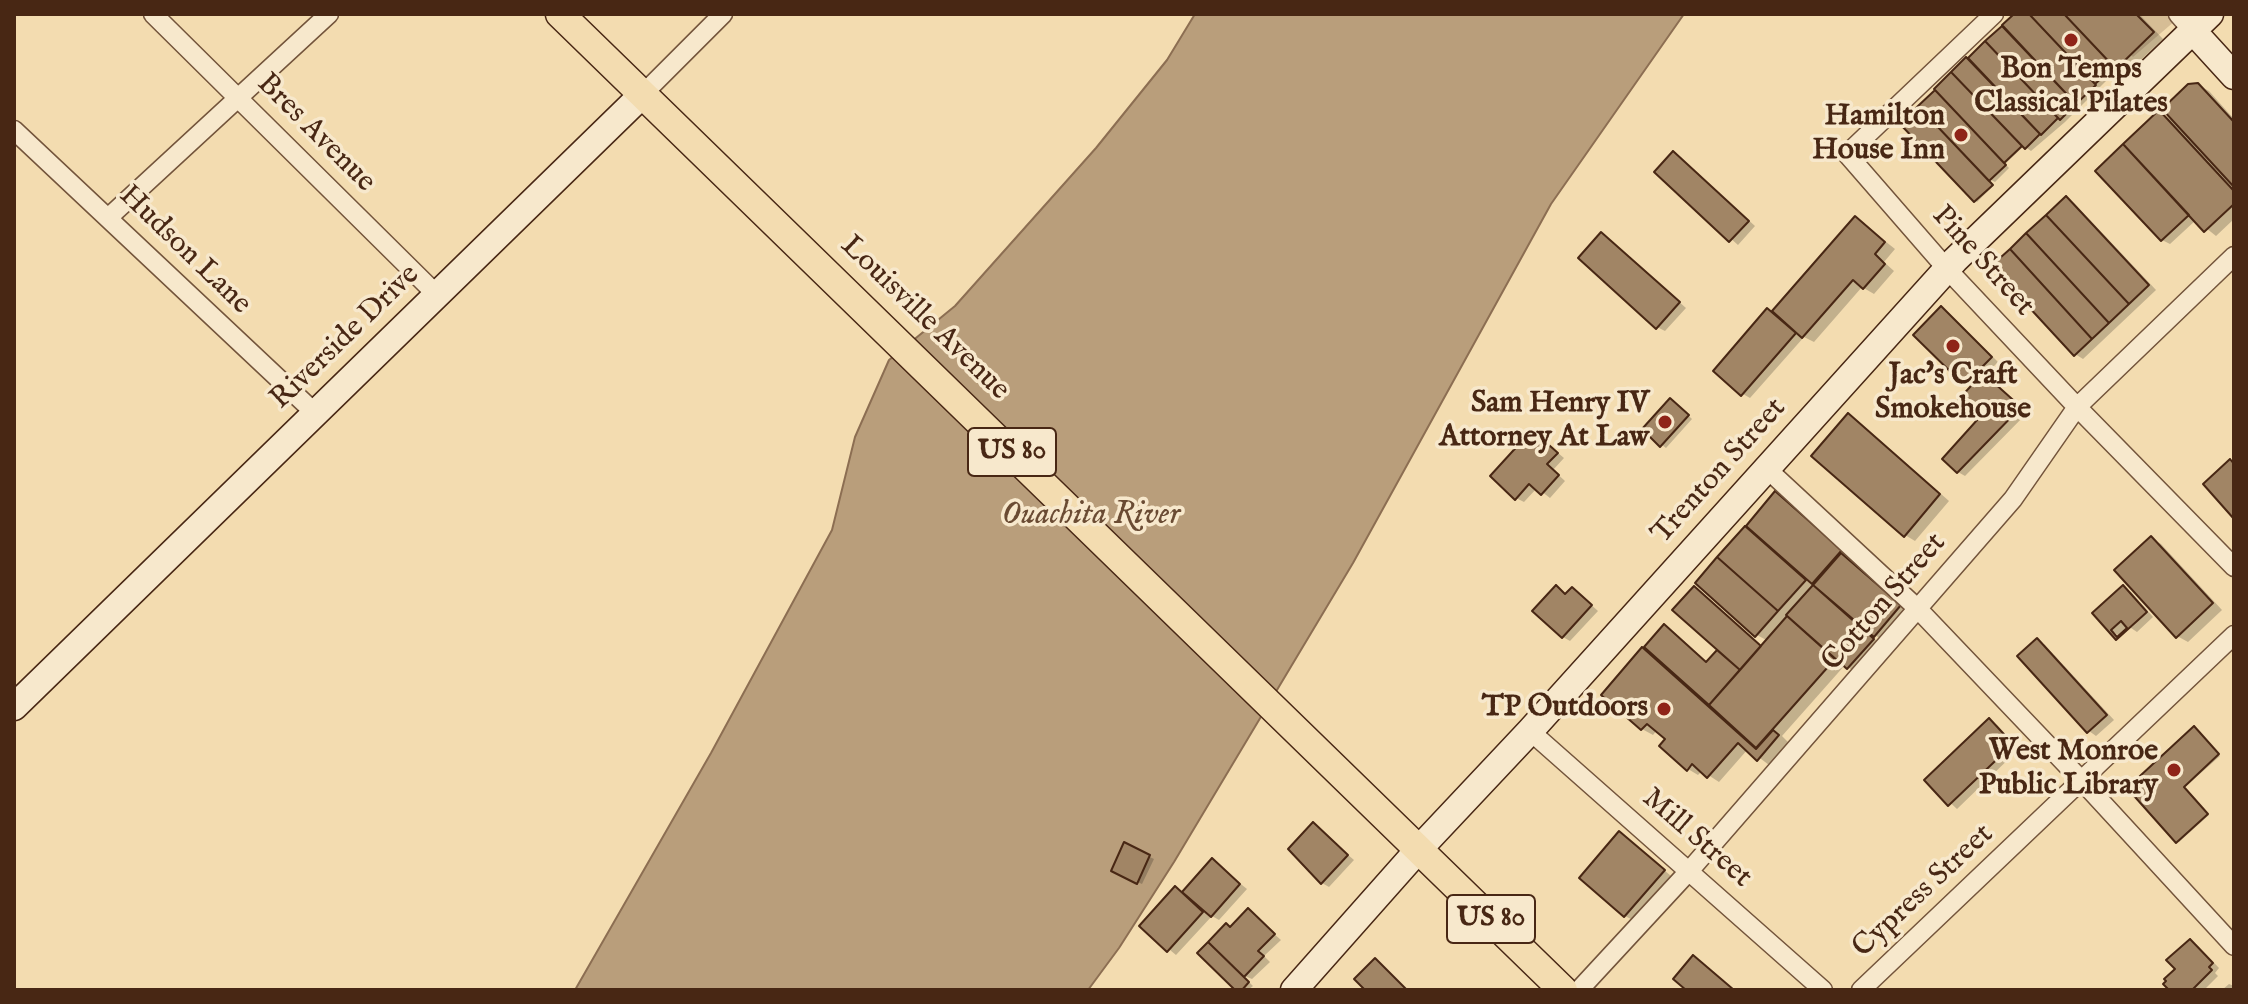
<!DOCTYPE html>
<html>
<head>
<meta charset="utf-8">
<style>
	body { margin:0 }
	#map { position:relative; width:2248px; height:1004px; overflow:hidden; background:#f3dcb0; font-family:"IM FELL English",serif }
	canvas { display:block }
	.frame { position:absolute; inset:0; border:16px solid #482714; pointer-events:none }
</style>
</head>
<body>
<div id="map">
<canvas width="2248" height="1004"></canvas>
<div class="frame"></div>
</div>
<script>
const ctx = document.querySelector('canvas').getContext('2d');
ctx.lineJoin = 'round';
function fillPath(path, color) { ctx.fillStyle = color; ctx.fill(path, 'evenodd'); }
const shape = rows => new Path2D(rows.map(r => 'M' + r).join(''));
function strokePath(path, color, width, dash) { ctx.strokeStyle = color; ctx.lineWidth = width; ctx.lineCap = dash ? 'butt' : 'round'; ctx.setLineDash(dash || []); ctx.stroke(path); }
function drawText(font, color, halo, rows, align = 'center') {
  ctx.font = font + ' "IM FELL English",serif'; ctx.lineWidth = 7; ctx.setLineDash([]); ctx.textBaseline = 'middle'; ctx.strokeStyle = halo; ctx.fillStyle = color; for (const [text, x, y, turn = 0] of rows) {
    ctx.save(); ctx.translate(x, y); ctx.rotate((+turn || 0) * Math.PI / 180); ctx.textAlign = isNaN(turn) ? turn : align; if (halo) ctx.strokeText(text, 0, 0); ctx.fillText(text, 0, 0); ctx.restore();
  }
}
fillPath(shape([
	[2092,14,2183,14,2133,57]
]), '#d6bd95');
const water = shape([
	[1195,14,1684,14,1551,204,1353,563,1174,862,1119,948,1088,990,575,990,711,753,832,530,855,437,889,360,955,306,1096,148,1167,60,1195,14]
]);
fillPath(water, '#b99e7b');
strokePath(water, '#8c6e52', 2);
fillPath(shape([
	[2015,14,2139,14,2163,39,2127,73,2119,68,2065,122,2031,151,2024,146,2005,164,2009,168,1995,182,1985,177,1993,186,1977,202,1902,124],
	[2198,85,2209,91,2234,119,2234,219,2216,236,2196,220,2170,244,2162,240,2098,171,2160,113,2175,122],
	[1674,153,1755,226,1738,245,1657,172],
	[2067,198,2074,203,2156,290,2083,359,2075,354],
	[1856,218,1895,249,1884,262,1894,271,1874,294,1862,287,1814,342,1804,337,1750,398,1743,394,1772,314],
	[1602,234,1686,308,1665,331,1657,327],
	[1942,309,1949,313,1998,362,1984,376,2027,413,1965,476,1958,472,1981,419,1972,388,1965,384],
	[1675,403,1692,419,1666,448,1662,445],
	[1848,416,1859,422,1949,501,1915,541,1905,535],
	[1533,432,1564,458,1553,470,1565,481,1550,498,1537,488,1524,502,1516,498],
	[1776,494,1786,500,1851,557,1848,560,1908,611,1883,640,1868,631,1880,645,1855,672,1845,665,1782,736,1788,742,1769,765,1748,749,1719,782,1702,771,1698,775,1688,769,1667,739,1657,730,1653,735,1642,729,1642,650,1656,658,1665,627,1708,663,1720,650,1694,588,1762,647,1768,641,1757,635,1746,528],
	[2151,538,2161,544,2222,610,2188,642,2177,636],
	[1556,588,1567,595,1579,594,1598,611,1570,641,1563,637],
	[2124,588,2131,592,2153,617,2137,632,2128,626,2118,635,2110,630],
	[2037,640,2045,645,2114,720,2096,736,2089,731],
	[1989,721,1997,725,2019,749,1957,809,1926,780],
	[2196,730,2220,756,2184,788,2209,815,2179,842,2130,788],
	[1313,825,1354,860,1329,887,1322,883],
	[1627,838,1671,876,1633,920,1625,916],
	[1125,845,1154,859,1142,884,1113,871],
	[1212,861,1247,889,1219,920,1212,916,1176,955,1141,926,1175,889,1183,893],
	[1248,911,1281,940,1264,956,1270,962,1252,979,1242,975,1253,986,1248,990,1238,990,1215,949],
	[2191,941,2198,946,2219,968,2215,973,2218,976,2204,990,2172,990,2178,969],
	[2229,984,2234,986,2234,990,2222,990]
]), '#0003');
const building = shape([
	[2014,14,2029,14,2096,85,2076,104,2002,25,2014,14],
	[2029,14,2064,14,2114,67,2095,84,2029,14],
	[2064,14,2136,14,2154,32,2116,69,2064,14],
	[2002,26,2076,104,2060,120,1985,41,2002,26],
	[1985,41,2058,118,2041,135,1968,58,1985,41],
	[1966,57,2040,134,2025,149,1951,72,1966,57],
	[1951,72,2022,146,2004,163,1934,89,1951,72],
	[2198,83,2234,122,2234,187,2162,109,2188,84,2198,83],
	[1935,90,2006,165,1989,181,1918,106,1935,90],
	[1918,106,1993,185,1974,202,1900,124,1918,106],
	[2159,110,2234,191,2234,204,2204,232,2123,144,2159,110],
	[2123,144,2189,215,2161,241,2095,171,2123,144],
	[1673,151,1749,221,1729,242,1654,172,1673,151],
	[2066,196,2149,285,2129,304,2046,215,2066,196],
	[2046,215,2129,304,2109,323,2026,233,2046,215],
	[1855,216,1885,242,1875,254,1885,264,1863,289,1853,280,1802,338,1772,311,1855,216],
	[1601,232,1680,302,1656,329,1578,258,1601,232],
	[2026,233,2109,323,2092,339,2010,249,2026,233],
	[2010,249,2092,339,2074,356,1991,266,2010,249],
	[1941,306,1992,357,1964,385,1913,335,1941,306],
	[1767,308,1796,333,1741,396,1713,371,1767,308],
	[1983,373,2021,407,1957,473,1942,459,1978,419,1958,400,1983,373],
	[1670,398,1689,415,1660,447,1642,429,1670,398],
	[1848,413,1940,494,1904,537,1811,456,1848,413],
	[1532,430,1558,453,1547,464,1559,475,1541,495,1529,484,1515,500,1490,476,1532,430],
	[2230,459,2234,464,2234,519,2203,484,2230,459],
	[1775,491,1842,550,1812,584,1746,526,1775,491],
	[1745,526,1806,580,1778,611,1717,557,1745,526],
	[2151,536,2213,603,2176,638,2114,570,2151,536],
	[1841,553,1901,605,1874,637,1813,585,1841,553],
	[1717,557,1778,611,1755,637,1695,583,1717,557],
	[1556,585,1565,594,1572,587,1592,605,1562,638,1532,611,1556,585],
	[1813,585,1874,639,1847,669,1786,615,1813,585],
	[2123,585,2147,612,2116,640,2092,613,2123,585],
	[2121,621,2127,628,2117,637,2111,630,2121,621],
	[1694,586,1761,646,1740,670,1672,610,1694,586],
	[1787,616,1835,659,1756,748,1709,705,1787,616],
	[1664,624,1706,662,1717,650,1740,670,1709,705,1644,647,1664,624],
	[2037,638,2107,715,2087,733,2017,656,2037,638],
	[1642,647,1756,749,1773,730,1779,735,1757,761,1738,743,1707,778,1692,764,1687,771,1659,746,1665,739,1647,724,1641,730,1601,695,1642,647],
	[1989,718,2013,744,1948,806,1924,780,1989,718],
	[2194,726,2219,754,2184,787,2208,814,2176,843,2127,788,2194,726],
	[1313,822,1348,855,1321,884,1288,849,1313,822],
	[1619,831,1665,870,1624,917,1579,878,1619,831],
	[1124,842,1150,855,1137,884,1111,871,1124,842],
	[1212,858,1240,884,1211,917,1182,892,1212,858],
	[1175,886,1203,912,1167,952,1139,926,1175,886],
	[1248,908,1275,934,1258,951,1264,956,1244,977,1208,942,1226,923,1230,927,1248,908],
	[2190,939,2213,963,2209,967,2212,970,2192,990,2169,990,2163,984,2166,981,2164,979,2175,969,2166,960,2190,939],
	[1208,942,1249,982,1242,990,1235,990,1197,953,1208,942],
	[1693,955,1734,990,1686,990,1673,979,1693,955],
	[1375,958,1407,990,1365,990,1354,979,1375,958]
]);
fillPath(building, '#a18565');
strokePath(building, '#482714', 2);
const street = shape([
	[153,14,436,294],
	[1994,14,1847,154,1947,269,2077,407,2234,567],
	[2178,14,2192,30],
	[643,94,723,14],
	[14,130,315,413],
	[109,217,329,14],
	[1766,468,1917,608,2082,781,2234,946],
	[1530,731,1823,990],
	[1579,990,1690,870,2013,499,2077,407,2234,256],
	[1861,990,2234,635]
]);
const secondary = shape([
	[2192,30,2234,76],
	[14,707,643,94],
	[1294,990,1419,849,1530,731,1955,260,2210,14]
]);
const primary = shape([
	[560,14,1563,990]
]);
strokePath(street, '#73543b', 21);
strokePath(secondary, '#482714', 29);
strokePath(primary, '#482714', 31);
strokePath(street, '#f7e8cc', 18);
strokePath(secondary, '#f7e8cc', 26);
strokePath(primary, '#f3dcb0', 28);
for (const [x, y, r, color] of [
	[2071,40,8,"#8f2418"],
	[1961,135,8,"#8f2418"],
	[1953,346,8,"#8f2418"],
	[1665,422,8,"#8f2418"],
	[1664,709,8,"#8f2418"],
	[2174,770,8,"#8f2418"]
]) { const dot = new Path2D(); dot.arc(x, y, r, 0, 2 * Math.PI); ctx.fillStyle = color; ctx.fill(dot); strokePath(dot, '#f7e8cc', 3); }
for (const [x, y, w] of [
	[1012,452,88],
	[1491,919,88]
]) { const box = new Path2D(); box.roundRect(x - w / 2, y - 24, w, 48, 6); ctx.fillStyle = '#f7e8cc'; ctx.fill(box); strokePath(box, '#482714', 2); }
drawText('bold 28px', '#482714', null, [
	["US 80",1012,452],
	["US 80",1491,919]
]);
drawText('bold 30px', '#482714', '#f7e8cc', [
	["Bon Temps",2071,71,"center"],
	["Classical Pilates",2071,105,"center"],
	["Hamilton",1945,118],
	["House Inn",1945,152],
	["Jac's Craft",1953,377,"center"],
	["Smokehouse",1953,411,"center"],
	["Sam Henry IV",1649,405],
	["Attorney At Law",1649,439],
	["TP Outdoors",1648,709],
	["West Monroe",2158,753],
	["Public Library",2158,787]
], 'right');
drawText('30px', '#482714', '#f7e8cc', [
	["Bres Avenue",315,134,45],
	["Hudson Lane",184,251,44],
	["Pine Street",1982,262,48],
	["Louisville Avenue",924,319,44],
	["Riverside Drive",346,338,-44],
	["Trenton Street",1720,472,-48],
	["Cotton Street",1885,603,-49],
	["Mill Street",1696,839,41],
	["Cypress Street",1924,892,-43]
]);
drawText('italic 32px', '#6a4b33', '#f7e8cc', [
	["Ouachita River",1091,516]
]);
</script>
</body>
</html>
